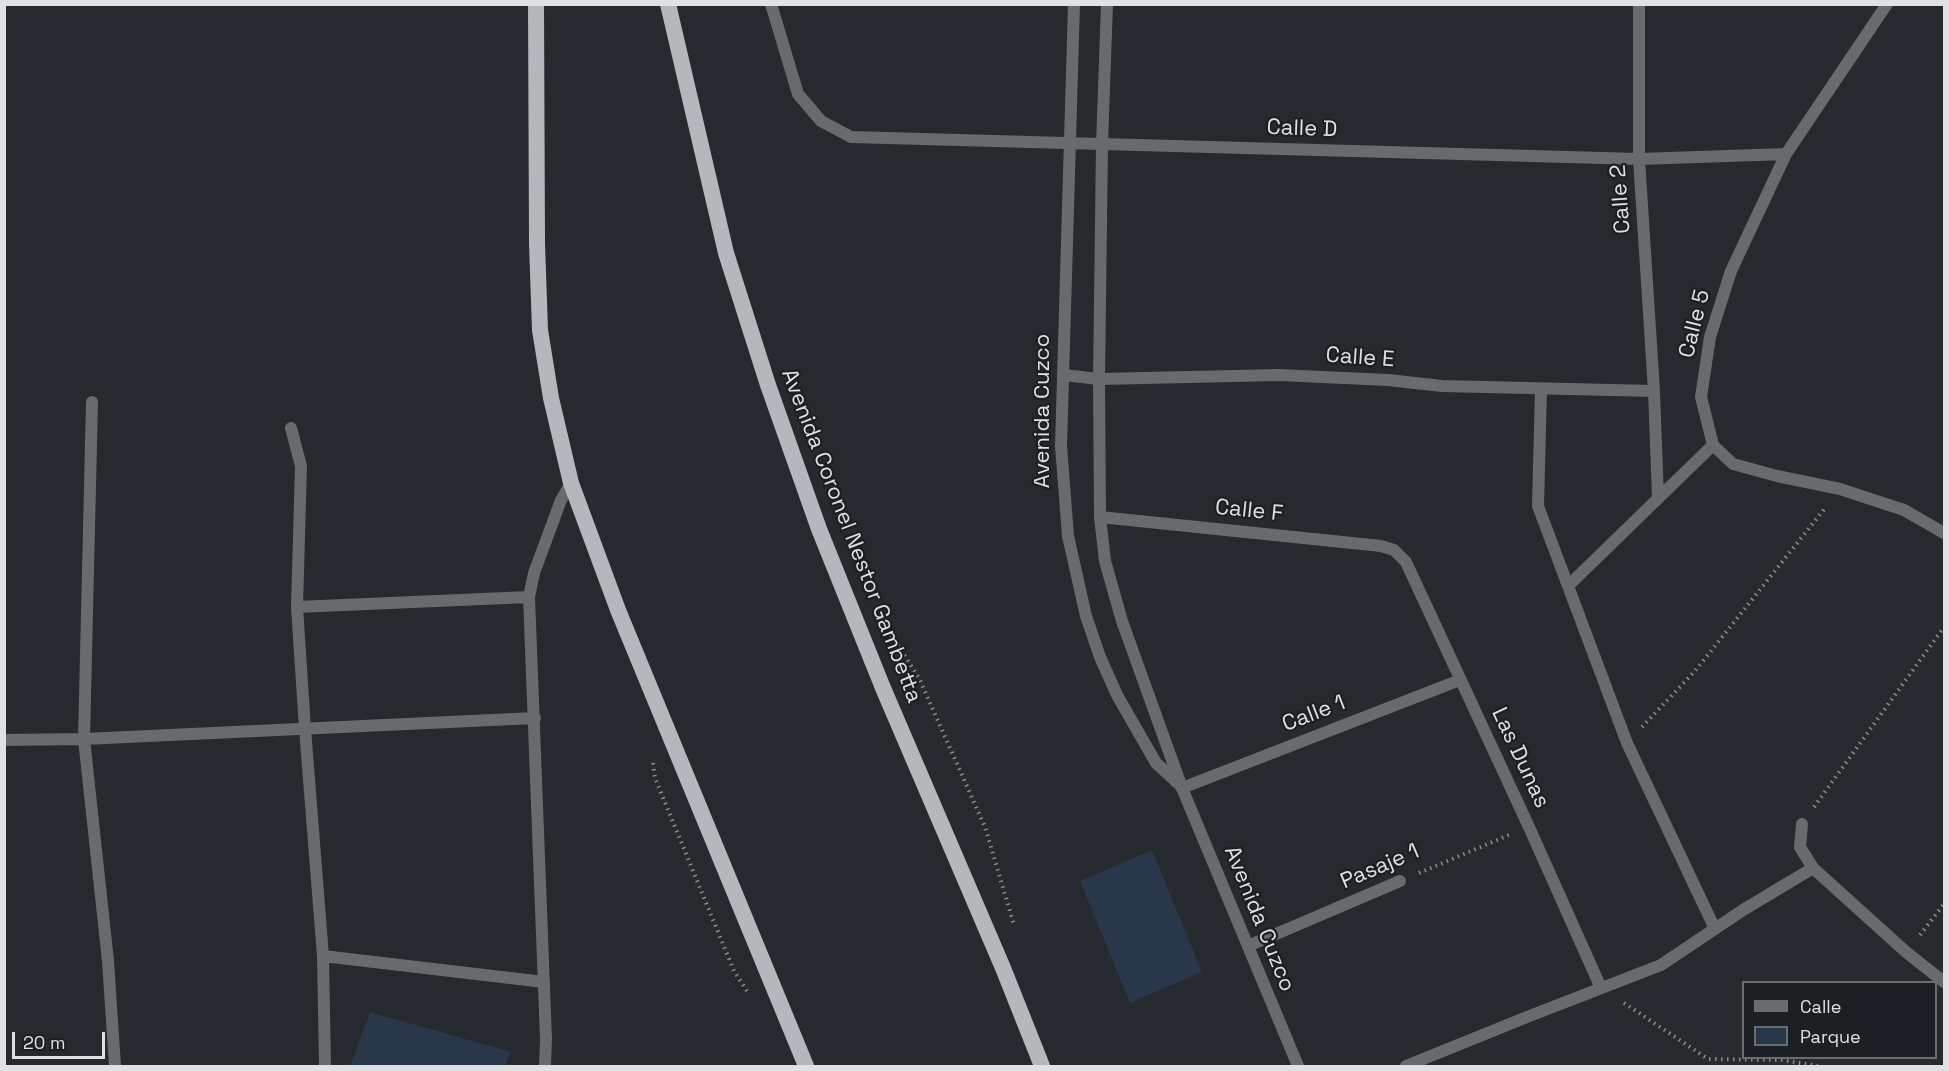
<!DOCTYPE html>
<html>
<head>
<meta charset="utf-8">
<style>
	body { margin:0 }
	#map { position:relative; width:1949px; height:1071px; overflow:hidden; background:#26292d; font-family:"Space Grotesk",sans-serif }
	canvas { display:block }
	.frame { position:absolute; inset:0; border:6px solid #dfe1e3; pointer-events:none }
	.legend { position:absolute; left:1742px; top:981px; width:195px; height:78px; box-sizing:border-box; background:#1c1f23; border:2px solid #6a6d70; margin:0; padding:8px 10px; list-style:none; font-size:18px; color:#dfe1e3 }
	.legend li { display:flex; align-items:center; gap:12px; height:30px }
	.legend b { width:30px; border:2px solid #6a6d70 }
	.scale { position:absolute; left:12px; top:1032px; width:93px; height:27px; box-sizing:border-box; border:3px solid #dfe1e3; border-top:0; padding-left:8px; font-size:18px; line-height:21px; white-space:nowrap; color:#dfe1e3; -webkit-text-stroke:4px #1c1f23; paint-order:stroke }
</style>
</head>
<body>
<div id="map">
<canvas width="1949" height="1071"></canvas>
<div class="frame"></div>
<ul class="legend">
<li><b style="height:8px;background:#686a6c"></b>Calle</li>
<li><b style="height:16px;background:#283749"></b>Parque</li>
</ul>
<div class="scale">20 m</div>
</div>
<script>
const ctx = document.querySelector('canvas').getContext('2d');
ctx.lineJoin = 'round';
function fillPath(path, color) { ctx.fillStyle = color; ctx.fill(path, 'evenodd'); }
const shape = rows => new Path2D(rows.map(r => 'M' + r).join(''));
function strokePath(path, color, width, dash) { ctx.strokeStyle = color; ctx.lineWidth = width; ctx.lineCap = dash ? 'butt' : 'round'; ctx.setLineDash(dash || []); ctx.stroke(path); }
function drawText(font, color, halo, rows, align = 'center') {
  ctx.font = font + ' "Space Grotesk",sans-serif'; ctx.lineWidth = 4.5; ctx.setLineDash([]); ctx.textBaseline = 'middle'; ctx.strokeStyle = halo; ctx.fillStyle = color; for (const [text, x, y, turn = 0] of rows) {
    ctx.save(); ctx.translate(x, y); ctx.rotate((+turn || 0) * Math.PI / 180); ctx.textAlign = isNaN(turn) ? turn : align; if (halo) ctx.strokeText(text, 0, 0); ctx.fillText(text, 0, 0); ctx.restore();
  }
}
fillPath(shape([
	[1152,850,1202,972,1130,1003,1080,881],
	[370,1012,511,1052,505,1066,350,1066]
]), '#283749');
strokePath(shape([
	[888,630,919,678,985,827,1014,925],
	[1642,727,1695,671,1826,507],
	[653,763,655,778,734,971,747,991],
	[1814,807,1944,627],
	[1419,873,1509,835],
	[1920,935,1944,904],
	[1624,1003,1708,1059,1782,1060,1818,1066]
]), '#8b8e90', 4, [1.5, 4.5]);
strokePath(shape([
	[771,4,798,94,821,121,851,137,1639,159,1786,154],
	[1639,4,1639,159,1654,391,1658,498],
	[1887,4,1786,154,1731,271,1710,337,1701,397,1713,445,1733,464,1777,476,1840,489,1904,510,1944,533],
	[1063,375,1099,379,1279,375,1388,380,1442,386,1654,391],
	[1541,389,1538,506,1627,743,1715,929],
	[92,402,84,739,108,961,115,1066],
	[291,428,301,466,297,607,305,729,323,956,325,1066],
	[1100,517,1381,546,1394,550,1406,562,1529,827,1601,988],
	[1568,586,1713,445],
	[297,607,529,597],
	[4,740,84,739,535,718],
	[1182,788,1460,680],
	[1802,824,1800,847,1813,868,1906,952,1944,982],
	[1248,946,1400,881],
	[323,956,544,982],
	[545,1066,546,1039,529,597,534,573,561,500,571,483],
	[1406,1066,1527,1017,1661,965,1743,910,1813,868]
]), '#686a6c', 12);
strokePath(shape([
	[1074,4,1061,446,1068,536,1086,616,1100,657,1117,695,1156,763,1181,786],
	[1107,4,1102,144,1099,379,1100,517,1105,561,1122,621,1182,788,1298,1066]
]), '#686a6c', 12);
strokePath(shape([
	[536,4,537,244,540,330,551,398,571,483,618,610,806,1066],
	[668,4,726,253,768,385,819,529,883,688,1003,968,1042,1066]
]), '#b4b8bc', 16);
drawText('22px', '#dfe1e3', '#1c1f23', [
	["Calle D",1302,129,2],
	["Calle 2",1621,199,-94],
	["Calle 5",1695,324,-76],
	["Calle E",1360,358,4],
	["Avenida Cuzco",1043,411,-90],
	["Calle F",1249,511,6],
	["Avenida Coronel Nestor Gambetta",851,536,69],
	["Calle 1",1314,714,-21],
	["Las Dunas",1520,758,65],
	["Pasaje 1",1380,867,-23],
	["Avenida Cuzco",1259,919,68]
]);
</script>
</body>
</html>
